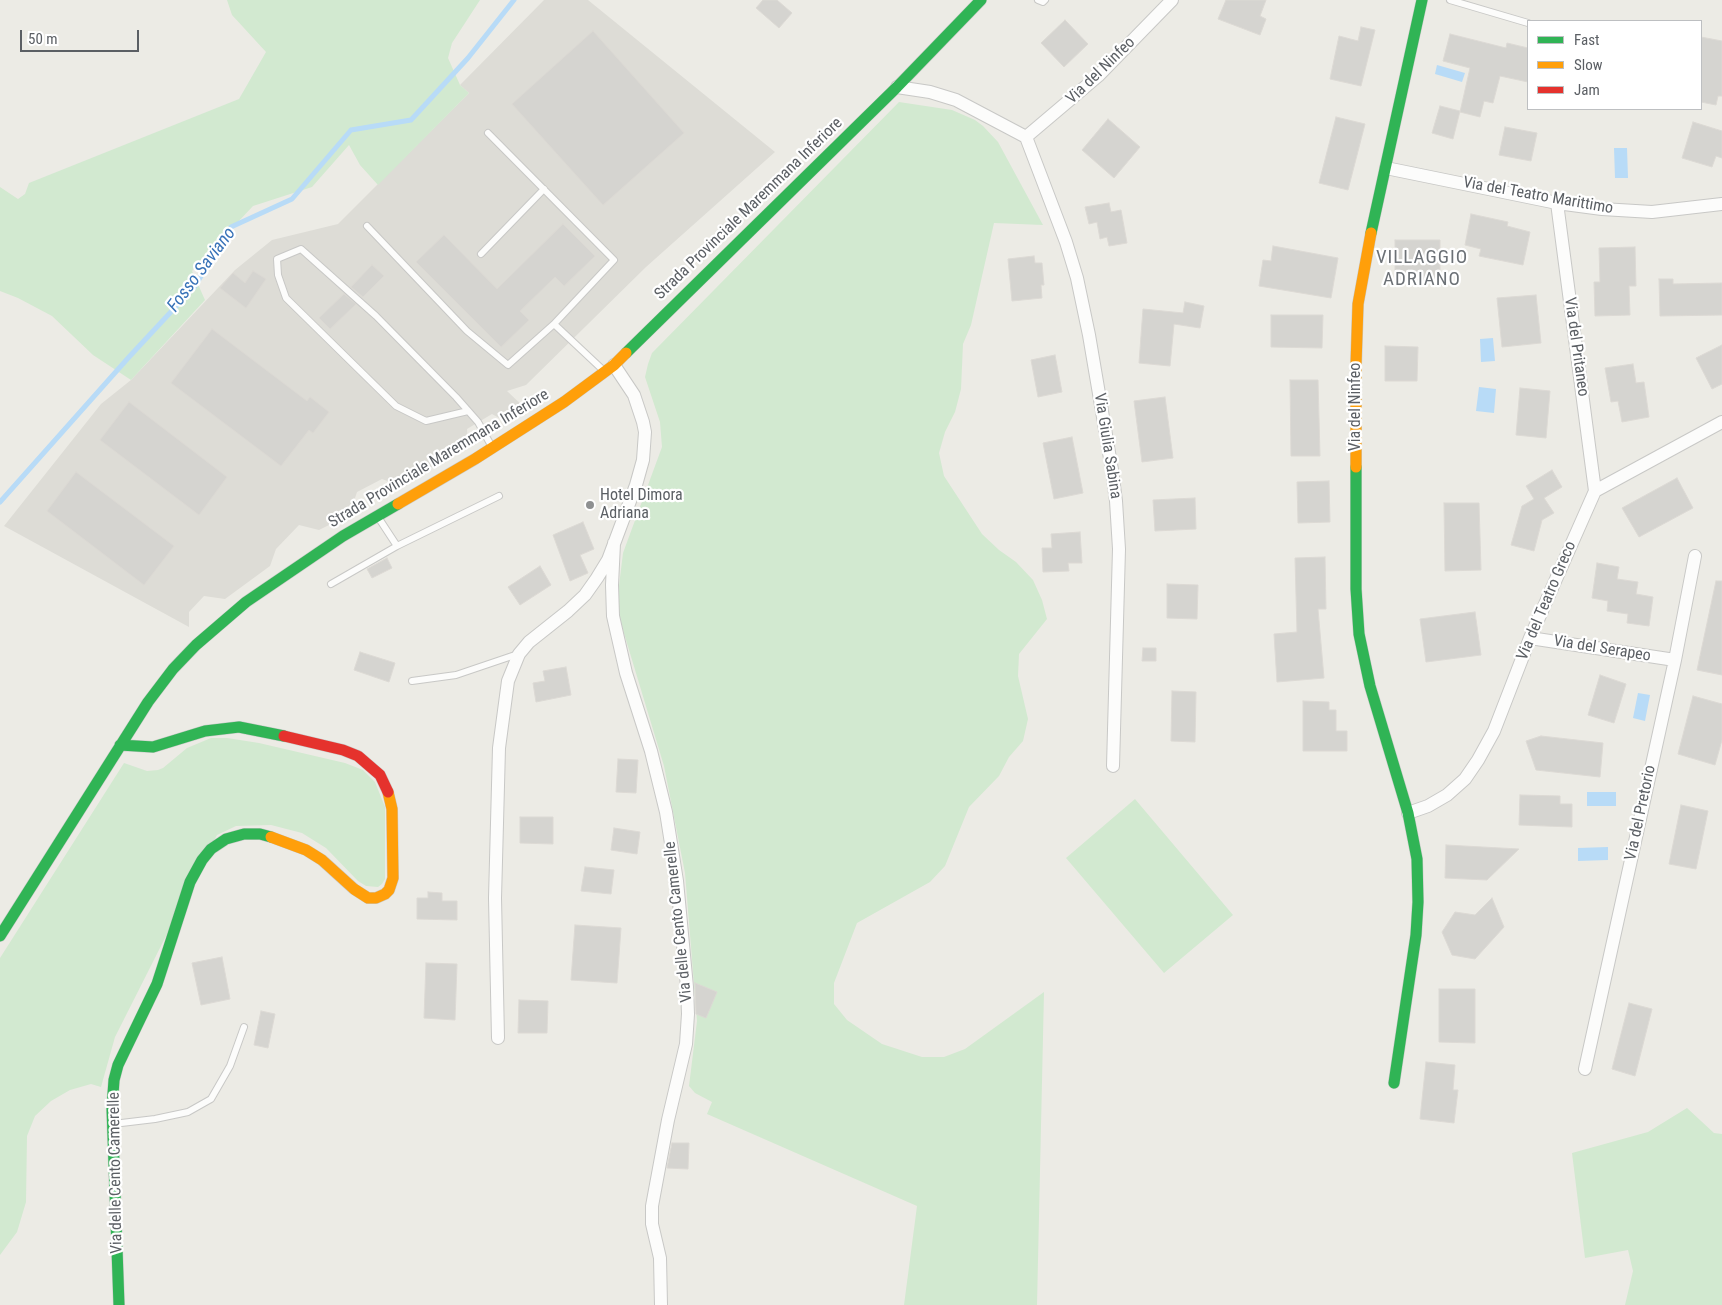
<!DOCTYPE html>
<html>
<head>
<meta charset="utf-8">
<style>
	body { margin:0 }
	#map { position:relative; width:1722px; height:1305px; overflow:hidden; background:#ecebe5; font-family:"Roboto Condensed",sans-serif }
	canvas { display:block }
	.legend { position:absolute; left:1527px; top:20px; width:175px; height:90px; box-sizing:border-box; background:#fff; border:1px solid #bdbfc1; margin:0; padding:6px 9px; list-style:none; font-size:15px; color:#5b5f64 }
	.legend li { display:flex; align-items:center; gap:10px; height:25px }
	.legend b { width:25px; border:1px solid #bdbfc1 }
	.scale { position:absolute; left:20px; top:30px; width:119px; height:22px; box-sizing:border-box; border:2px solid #5b5f64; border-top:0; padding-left:6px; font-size:15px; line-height:18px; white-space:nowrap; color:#5b5f64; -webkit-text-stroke:4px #fff; paint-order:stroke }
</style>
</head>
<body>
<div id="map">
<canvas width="1722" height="1305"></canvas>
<ul class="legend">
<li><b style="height:6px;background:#30b455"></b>Fast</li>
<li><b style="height:6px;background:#ff9f0a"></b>Slow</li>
<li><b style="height:6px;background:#e5322d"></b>Jam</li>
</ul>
<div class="scale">50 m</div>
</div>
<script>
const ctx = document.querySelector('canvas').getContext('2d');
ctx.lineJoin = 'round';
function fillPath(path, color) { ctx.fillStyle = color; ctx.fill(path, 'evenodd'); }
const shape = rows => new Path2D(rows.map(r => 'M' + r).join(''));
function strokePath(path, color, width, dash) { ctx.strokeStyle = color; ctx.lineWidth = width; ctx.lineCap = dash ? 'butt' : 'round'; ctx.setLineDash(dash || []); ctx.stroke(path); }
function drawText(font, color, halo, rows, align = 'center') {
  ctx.font = font + ' "Roboto Condensed",sans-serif'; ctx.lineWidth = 4.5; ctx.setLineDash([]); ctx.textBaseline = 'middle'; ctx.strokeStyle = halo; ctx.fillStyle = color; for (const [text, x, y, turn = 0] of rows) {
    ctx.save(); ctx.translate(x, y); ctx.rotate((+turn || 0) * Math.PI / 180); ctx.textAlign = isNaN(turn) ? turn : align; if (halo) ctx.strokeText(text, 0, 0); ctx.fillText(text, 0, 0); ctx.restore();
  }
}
fillPath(shape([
	[544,0,588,0,775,152,646,267,526,385,507,391,527,410,508,423,492,414,467,429,468,447,398,485,382,479,357,492,350,513,329,525,319,530,299,525,276,549,270,566,225,599,204,596,189,612,189,627,4,526,101,404,131,380,235,270,272,240,338,224,469,93,460,85]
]), '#dddcd6');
fillPath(shape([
	[227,0,480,0,452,43,448,58,460,85,469,93,378,185,360,165,349,145,312,187,253,206,192,271,205,300,131,380,93,355,52,316,18,298,0,291,0,187,18,199,25,194,29,183,239,99,266,52,232,15],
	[899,102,952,110,975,120,983,126,998,142,1043,225,994,223,971,325,963,344,961,389,955,412,945,432,939,453,944,476,982,534,999,550,1016,562,1033,580,1042,600,1047,619,1019,654,1018,676,1028,719,1023,741,1009,757,999,776,969,807,945,866,930,882,857,923,834,983,834,1004,847,1020,882,1044,922,1057,944,1057,965,1049,1044,992,1037,1305,904,1305,917,1206,707,1114,712,1102,695,1093,689,1086,697,1021,685,873,664,766,620,620,617,602,623,553,662,447,660,422,645,377,648,364,652,353],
	[211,738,227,738,259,743,345,763,363,770,375,782,385,807,385,879,382,884,378,887,366,886,358,881,326,848,302,833,271,825,236,826,217,835,115,1037,101,1087,91,1084,70,1090,51,1101,35,1116,27,1136,26,1202,17,1232,0,1255,0,958,124,763,147,771,158,770,163,768,187,748],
	[1135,799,1233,915,1164,973,1066,858],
	[1687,1108,1714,1133,1722,1134,1722,1305,1625,1305,1633,1271,1628,1250,1585,1258,1572,1153,1648,1132]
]), '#d2e9d0');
fillPath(shape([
	[1437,65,1465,73,1462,82,1435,74],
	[1614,148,1627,148,1628,178,1615,178],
	[1493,338,1495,361,1481,362,1480,339],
	[1479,387,1496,389,1494,413,1476,411],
	[1638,693,1650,695,1645,721,1633,718],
	[1587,792,1616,792,1616,806,1587,806],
	[1608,847,1608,860,1578,861,1578,848]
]), '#b8dbf7');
strokePath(shape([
	[0,502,129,357,195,286,231,227,292,199,351,130,411,120,468,58,514,0]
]), '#b8dbf7', 5);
const building = shape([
	[763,0,777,0,792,13,779,28,756,8,763,0],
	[1226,0,1266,0,1260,16,1266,19,1260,35,1218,19,1226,0],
	[1065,20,1088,44,1064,67,1041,43,1065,20],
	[1361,27,1375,30,1361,86,1330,79,1339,36,1358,41,1361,27],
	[593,31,684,133,603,205,512,104,593,31],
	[1450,34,1506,48,1507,43,1528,48,1528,82,1500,76,1493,103,1484,101,1480,117,1460,112,1470,68,1443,61,1450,34],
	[1701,37,1722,41,1722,96,1718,96,1716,105,1701,102,1701,37],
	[1440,106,1460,111,1453,139,1432,133,1440,106],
	[1336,117,1365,124,1348,190,1319,183,1336,117],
	[1108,119,1140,147,1114,178,1082,150,1108,119],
	[1693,122,1722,131,1722,158,1716,156,1712,167,1682,158,1693,122],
	[1505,127,1537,133,1531,161,1499,155,1505,127],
	[1109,203,1111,212,1121,210,1127,243,1109,246,1107,237,1100,239,1097,222,1089,224,1085,207,1109,203],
	[1471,214,1508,222,1507,226,1530,232,1523,265,1479,256,1481,249,1465,245,1471,214],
	[563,224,595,256,564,286,555,277,520,311,529,320,501,347,416,262,444,235,497,289,563,224],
	[1395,240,1440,240,1440,280,1395,280,1395,240],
	[1273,246,1338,258,1331,298,1259,286,1263,260,1271,261,1273,246],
	[1635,247,1636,286,1629,286,1630,315,1595,316,1594,282,1600,282,1599,248,1635,247],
	[1034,256,1035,263,1042,263,1044,285,1041,285,1042,298,1012,301,1008,259,1034,256],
	[372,265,384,276,363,297,351,287,372,265],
	[253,271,266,279,246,308,220,288,233,273,245,283,253,271],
	[1659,279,1673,279,1673,284,1722,283,1722,315,1660,316,1659,279],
	[344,294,356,304,330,329,319,318,344,294],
	[1536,295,1541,343,1502,347,1497,298,1536,295],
	[1185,302,1204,306,1200,328,1174,324,1170,366,1139,363,1143,309,1183,313,1185,302],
	[1271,315,1323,315,1322,348,1271,347,1271,315],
	[212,329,307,401,310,397,329,412,313,433,309,430,281,466,171,383,212,329],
	[1722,345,1722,384,1712,389,1696,358,1722,345],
	[1385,346,1418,347,1417,381,1385,381,1385,346],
	[1055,355,1062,392,1038,397,1031,360,1055,355],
	[1633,364,1636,383,1644,382,1649,417,1622,422,1618,401,1611,402,1605,368,1633,364],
	[1290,380,1318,380,1320,456,1291,456,1290,380],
	[1520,388,1550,391,1546,438,1516,435,1520,388],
	[1165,397,1173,458,1142,462,1134,401,1165,397],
	[129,402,227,477,199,515,100,440,129,402],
	[1072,437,1083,493,1054,499,1043,443,1072,437],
	[1552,470,1562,487,1544,498,1554,513,1542,520,1534,551,1511,545,1522,506,1534,499,1526,486,1552,470],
	[76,472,174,546,144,585,47,511,76,472],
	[1677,478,1693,508,1639,537,1622,508,1677,478],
	[1329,481,1330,522,1298,523,1297,482,1329,481],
	[1195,498,1196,529,1155,531,1153,500,1195,498],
	[1444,503,1479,503,1481,570,1445,571,1444,503],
	[583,522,594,549,580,555,588,573,570,581,553,535,583,522],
	[1080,532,1082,563,1068,563,1069,571,1043,572,1042,548,1052,548,1051,534,1080,532],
	[1325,557,1326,609,1318,609,1324,678,1277,682,1274,634,1297,632,1295,558,1325,557],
	[387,558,392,568,372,578,367,569,387,558],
	[1597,563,1619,567,1617,579,1638,582,1636,594,1653,597,1649,626,1627,623,1628,614,1607,611,1608,601,1592,598,1597,563],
	[540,566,551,585,520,605,508,587,540,566],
	[1716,581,1722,581,1722,675,1697,670,1716,581],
	[1167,584,1198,585,1197,619,1167,618,1167,584],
	[1475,612,1481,655,1426,662,1420,619,1475,612],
	[1143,648,1156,648,1156,661,1142,661,1143,648],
	[360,652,395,663,389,682,354,670,360,652],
	[566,667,571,695,536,702,533,683,545,681,543,671,566,667],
	[1600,675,1626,684,1614,723,1588,715,1600,675],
	[1172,691,1196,692,1195,742,1171,741,1172,691],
	[1693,696,1722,704,1722,740,1715,765,1678,754,1693,696],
	[1303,701,1329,702,1329,710,1336,710,1336,731,1347,731,1347,751,1303,751,1303,701],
	[1541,736,1603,743,1600,777,1536,770,1526,741,1541,736],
	[618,759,638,760,636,793,616,792,618,759],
	[1520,795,1560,796,1560,804,1572,804,1572,827,1519,825,1520,795],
	[1681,805,1708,811,1696,869,1669,864,1681,805],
	[520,817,553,817,553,844,520,843,520,817],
	[614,828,640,832,637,854,611,850,614,828],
	[1446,845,1519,849,1487,880,1445,878,1446,845],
	[585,867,614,870,611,894,581,891,585,867],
	[428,892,442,893,442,901,457,901,457,920,417,919,417,898,428,898,428,892],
	[1492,898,1504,927,1475,959,1452,955,1442,932,1455,912,1475,915,1492,898],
	[575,925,621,928,617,983,571,980,575,925],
	[222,957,230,999,201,1005,192,963,222,957],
	[426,963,457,964,455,1020,424,1018,426,963],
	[695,983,717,992,706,1018,696,1014,695,983],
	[1439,989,1475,989,1475,1043,1439,1042,1439,989],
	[519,1000,548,1001,547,1033,518,1033,519,1000],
	[1629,1003,1652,1009,1635,1076,1612,1069,1629,1003],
	[261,1011,275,1014,268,1048,254,1045,261,1011],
	[1426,1062,1455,1065,1453,1090,1458,1090,1454,1123,1420,1119,1426,1062],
	[672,1143,689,1143,688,1169,667,1168,672,1143]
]);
fillPath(building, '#d5d4d0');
strokePath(building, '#dcd9d4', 1);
const lane = shape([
	[1038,0,1043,2,1045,0],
	[1450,0,1528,23],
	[488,133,614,260,554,324,603,370],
	[367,226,467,331,508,365,554,324],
	[481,254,544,189],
	[468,411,426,421,396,406,286,298,278,275,277,259,301,249,376,316,456,397,478,422,492,447],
	[378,517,397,546,499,496],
	[331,584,397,546],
	[412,681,456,675,518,654],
	[113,1124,155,1119,188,1112,211,1099,230,1066,244,1027]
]);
const street = shape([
	[897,87,930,92,956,100,1026,137],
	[1026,137,1066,242,1077,278,1089,335,1112,470,1116,501,1119,549,1113,766],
	[1026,137,1098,76,1172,0],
	[1386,168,1557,203,1602,209,1652,212,1722,204],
	[1557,203,1595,491],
	[614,543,612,585,613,616,626,673,651,751,666,812,677,881,687,987,688,1014,686,1044,668,1120,652,1206,652,1224,660,1258,661,1305],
	[1530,638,1675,660],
	[1408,813,1428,806,1447,795,1465,779,1478,760,1494,731,1530,638,1595,491,1722,422],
	[498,1038,495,898,499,748,508,681,519,654,529,642,568,611,585,595,597,578,608,560,636,485,643,460,645,432,643,422,634,395,614,365],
	[1585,1069,1675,660,1695,556]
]);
const fast = shape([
	[1371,233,1422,0],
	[626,353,897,87,981,0],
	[1356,467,1356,589,1359,634,1370,686,1408,813,1417,859,1418,902,1416,935,1394,1083],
	[120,745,153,747,205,731,239,727,284,736],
	[0,936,148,702,173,669,196,645,246,602,343,536,398,504],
	[119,1305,112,1108,114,1080,118,1065,157,984,190,882,202,860,211,849,226,839,244,834,260,834,271,837]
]);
const slow = shape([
	[1356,467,1356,365,1358,304,1371,233],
	[398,504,475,459,564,402,614,365,626,353],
	[271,837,306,850,322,860,354,889,368,898,376,898,385,894,389,890,393,878,392,809,388,792]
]);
const jam = shape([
	[284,736,343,750,358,756,380,775,388,792]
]);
strokePath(lane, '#c8c8c6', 8);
strokePath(street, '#c8c8c6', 14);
strokePath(fast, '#c8c9c7', 12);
strokePath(slow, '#c8c9c7', 12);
strokePath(jam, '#c8c9c7', 12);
strokePath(lane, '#fcfcfb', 6);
strokePath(street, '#fcfcfb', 12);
strokePath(fast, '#30b455', 11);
strokePath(slow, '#ff9f0a', 11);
strokePath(jam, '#e5322d', 11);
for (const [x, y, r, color] of [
	[590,505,5,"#8e9091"]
]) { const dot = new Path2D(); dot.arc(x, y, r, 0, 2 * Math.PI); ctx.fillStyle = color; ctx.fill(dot); strokePath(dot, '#fff', 2); }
drawText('16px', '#5b5f64', '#fff', [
	["Via del Ninfeo",1101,71,-44],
	["Via del Teatro Marittimo",1538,196,10],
	["Strada Provinciale Maremmana Inferiore",749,209,-44],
	["Via del Pritaneo",1576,347,82],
	["Via del Ninfeo",1356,407,-90],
	["Via Giulia Sabina",1107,446,81],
	["Strada Provinciale Maremmana Inferiore",439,459,-31],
	["Via del Teatro Greco",1547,601,-67],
	["Via del Serapeo",1602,649,9],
	["Via del Pretorio",1641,813,-78],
	["Via delle Cento Camerelle",679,922,-96],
	["Via delle Cento Camerelle",116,1173,-91]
]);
drawText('16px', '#5b5f64', '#fff', [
	["Hotel Dimora",600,496],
	["Adriana",600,514]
], 'left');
drawText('italic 18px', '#3973b8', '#fff', [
	["Fosso Saviano",202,270,-53]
]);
ctx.letterSpacing = '1px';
drawText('19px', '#6c7176', '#fff', [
	["VILLAGGIO",1422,258],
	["ADRIANO",1422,280]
]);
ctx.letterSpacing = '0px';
</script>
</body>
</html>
